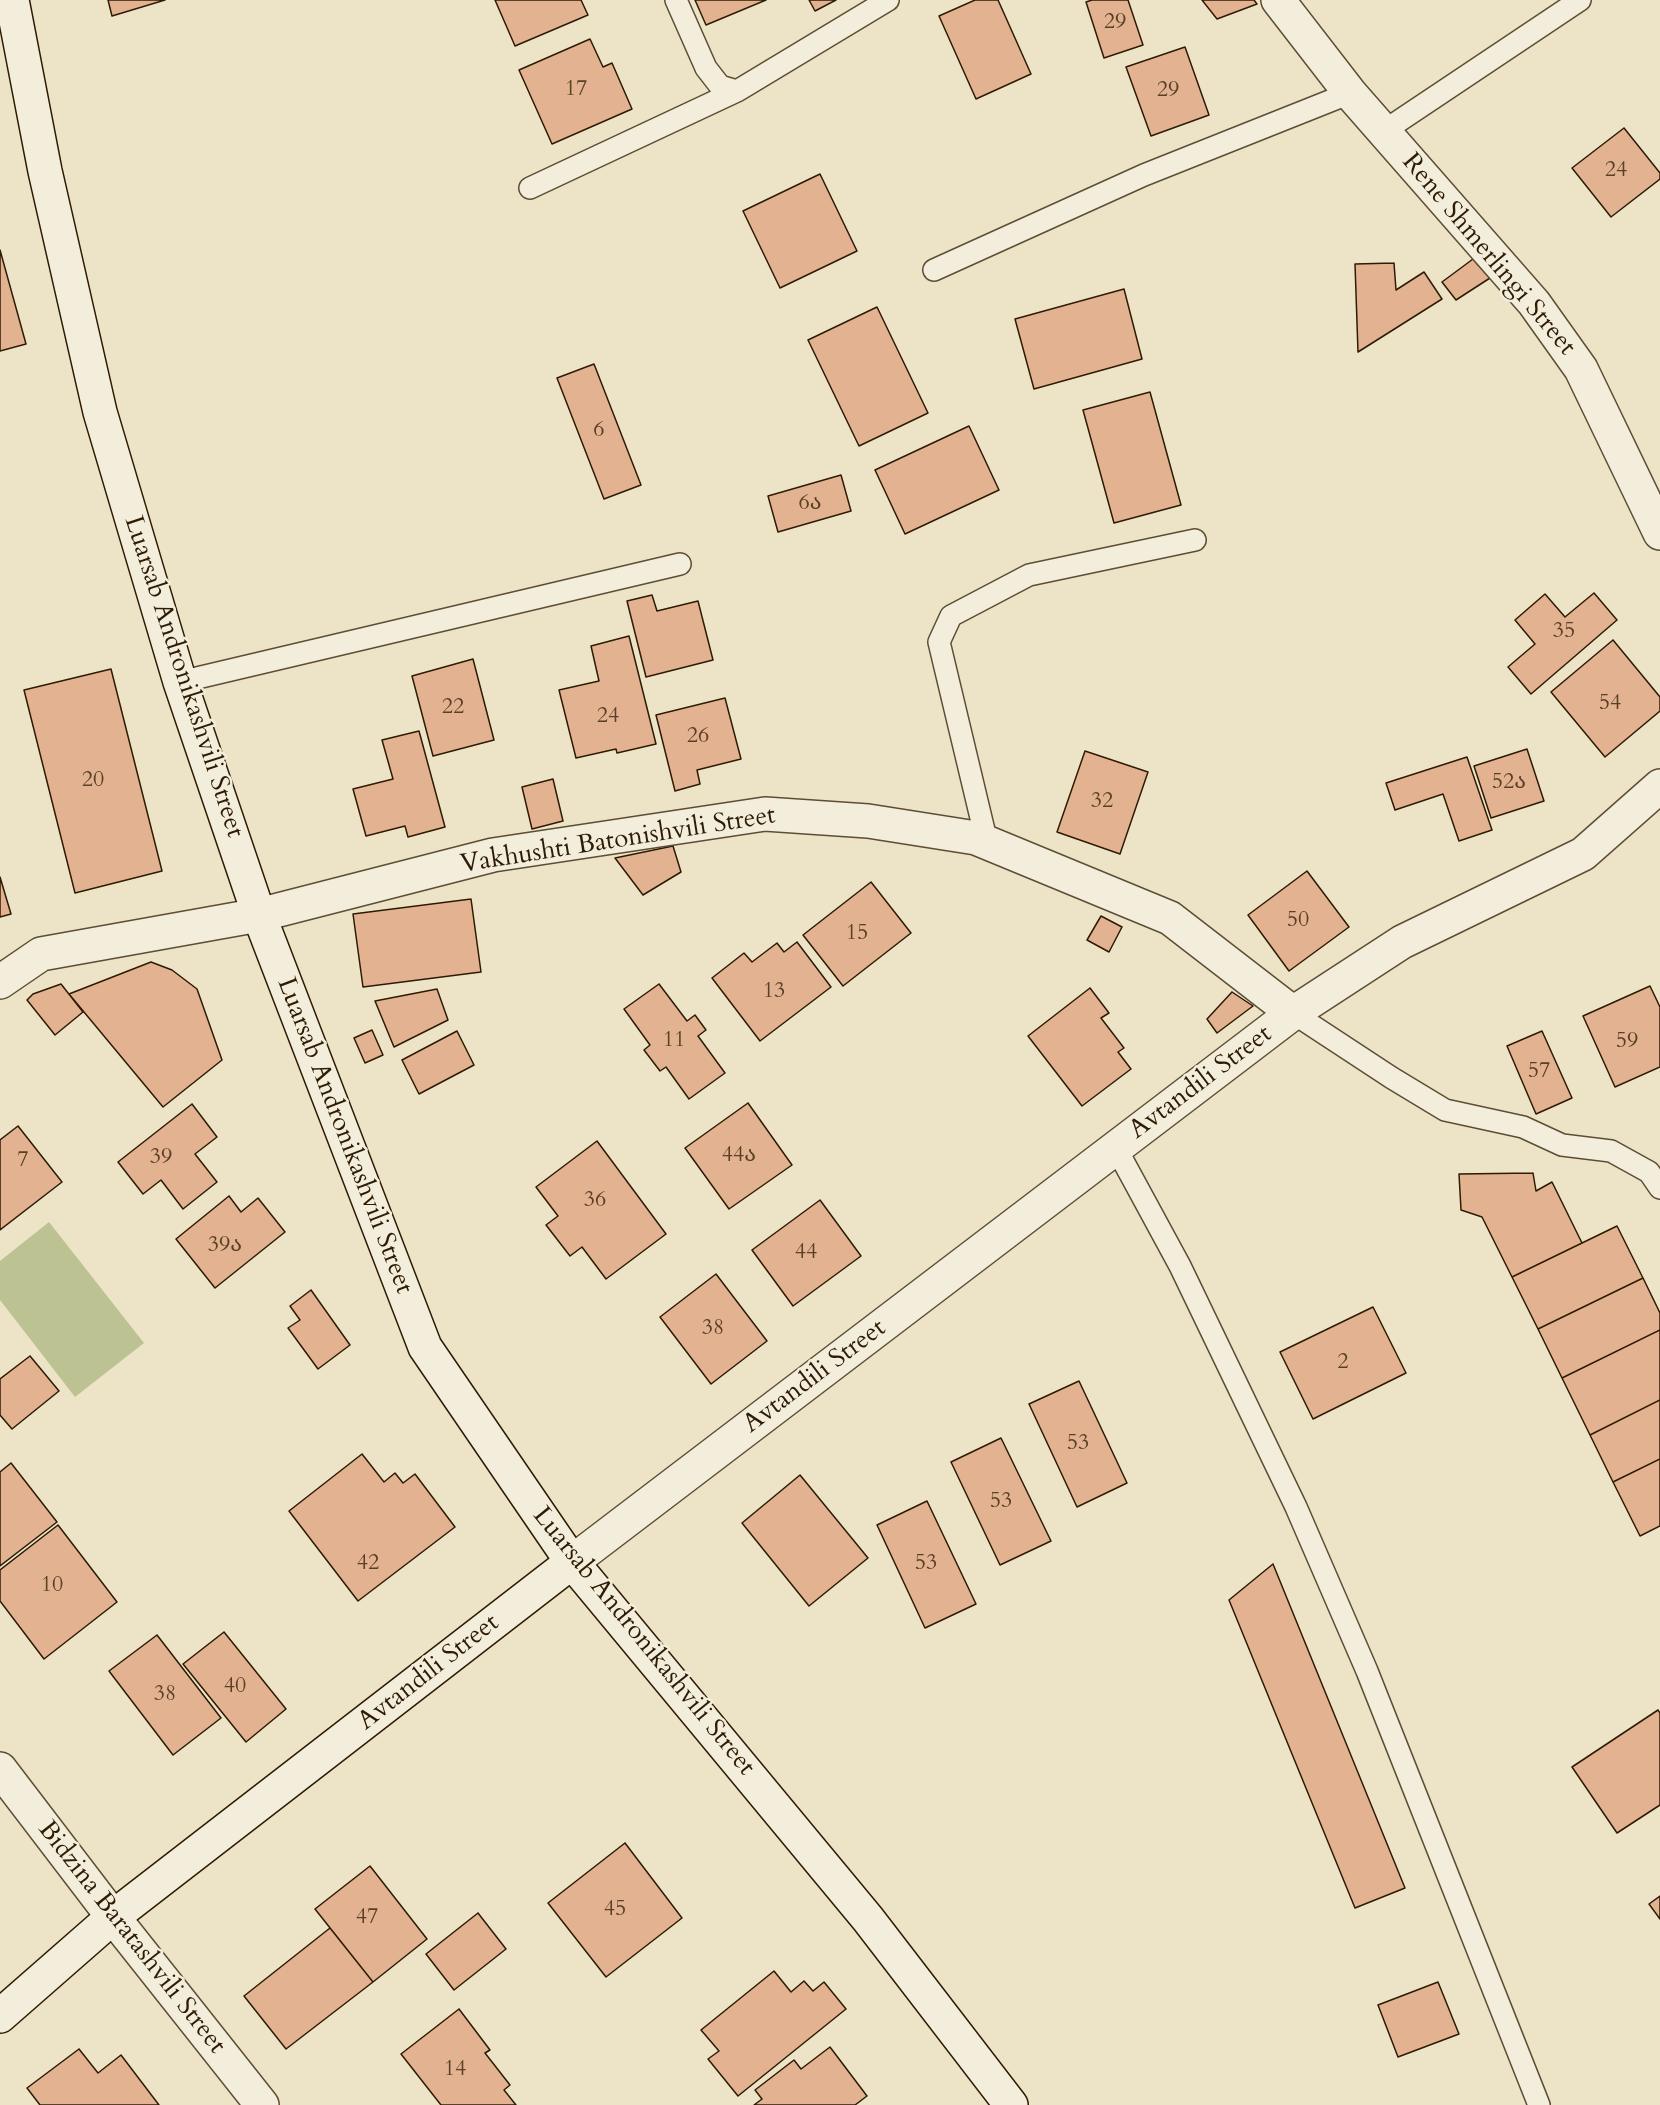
<!DOCTYPE html>
<html>
<head>
<meta charset="utf-8">
<style>
	body { margin:0 }
	canvas { display:block; background:#ede4c8 }
</style>
</head>
<body>
<canvas width="1660" height="2105"></canvas>
<script>
const ctx = document.querySelector('canvas').getContext('2d');
ctx.lineJoin = 'round';
function fillPath(path, color) { ctx.fillStyle = color; ctx.fill(path, 'evenodd'); }
const shape = rows => new Path2D(rows.map(r => 'M' + r).join(''));
function strokePath(path, color, width, dash) { ctx.strokeStyle = color; ctx.lineWidth = width; ctx.lineCap = dash ? 'butt' : 'round'; ctx.setLineDash(dash || []); ctx.stroke(path); }
function drawText(font, color, halo, rows, align = 'center') {
  ctx.font = font + ' Cardo,"Noto Serif Georgian",serif'; ctx.lineWidth = 5; ctx.setLineDash([]); ctx.textBaseline = 'middle'; ctx.strokeStyle = halo; ctx.fillStyle = color; for (const [text, x, y, turn = 0] of rows) {
    ctx.save(); ctx.translate(x, y); ctx.rotate((+turn || 0) * Math.PI / 180); ctx.textAlign = isNaN(turn) ? turn : align; if (halo) ctx.strokeText(text, 0, 0); ctx.fillText(text, 0, 0); ctx.restore();
  }
}
fillPath(shape([
	[49,1222,144,1343,75,1397,0,1300,0,1261]
]), '#bdc292');
const building = shape([
	[108,0,165,0,112,16,108,0],
	[495,0,581,0,588,15,515,46,495,0],
	[695,0,766,0,706,25,695,0],
	[809,0,836,0,815,11,809,0],
	[975,0,998,0,1031,74,976,99,939,16,975,0],
	[1092,0,1128,0,1143,45,1104,58,1086,2,1092,0],
	[1202,0,1254,0,1257,4,1217,19,1202,0],
	[590,39,603,67,612,63,632,109,552,144,519,70,590,39],
	[1185,47,1209,115,1151,136,1126,67,1185,47],
	[1624,128,1660,173,1660,179,1611,217,1572,168,1624,128],
	[820,174,857,251,780,288,743,211,820,174],
	[0,250,26,344,0,351,0,250],
	[1473,259,1490,278,1456,300,1442,282,1473,259],
	[1394,263,1396,290,1424,272,1442,299,1358,352,1355,264,1394,263],
	[1124,289,1142,359,1034,389,1015,319,1124,289],
	[877,307,928,413,859,446,808,340,877,307],
	[594,364,641,485,604,499,557,378,594,364],
	[1150,392,1181,505,1114,523,1083,410,1150,392],
	[969,426,999,490,905,534,875,470,969,426],
	[841,475,851,511,778,532,768,496,841,475],
	[1594,593,1617,620,1531,694,1508,667,1535,644,1515,620,1545,594,1565,617,1594,593],
	[652,595,657,611,698,601,713,660,646,677,627,601,652,595],
	[629,636,656,744,617,753,616,749,576,758,559,690,599,681,591,646,629,636],
	[1613,640,1660,697,1660,711,1605,757,1551,692,1613,640],
	[473,659,494,740,433,756,412,676,473,659],
	[111,669,162,871,75,893,24,690,111,669],
	[725,698,741,759,697,770,700,784,675,791,656,715,725,698],
	[419,731,445,827,408,837,405,826,366,836,353,789,393,779,382,740,419,731],
	[1527,749,1544,801,1491,818,1474,766,1527,749],
	[1085,751,1148,772,1120,854,1057,832,1085,751],
	[1467,757,1492,830,1459,841,1443,794,1395,810,1386,783,1467,757],
	[553,779,563,821,532,829,522,787,553,779],
	[673,846,681,872,643,895,615,858,673,846],
	[1307,871,1349,927,1289,971,1248,915,1307,871],
	[0,877,11,914,0,917,0,877],
	[871,882,911,933,843,986,803,935,871,882],
	[471,899,481,972,363,987,353,914,471,899],
	[1101,916,1122,927,1109,952,1087,940,1101,916],
	[797,942,831,987,760,1041,712,978,744,953,752,962,777,943,784,952,797,942],
	[151,962,172,970,197,989,222,1060,163,1107,69,994,151,962],
	[61,984,83,1012,55,1035,27,1000,33,994,61,984],
	[659,984,687,1021,695,1015,706,1030,698,1036,725,1073,689,1099,666,1067,660,1071,644,1050,650,1045,624,1009,659,984],
	[1650,986,1660,1007,1660,1067,1615,1087,1583,1016,1650,986],
	[1090,988,1109,1013,1101,1018,1124,1048,1118,1052,1131,1069,1082,1106,1028,1036,1090,988],
	[437,989,448,1020,394,1047,375,1001,437,989],
	[1232,992,1253,1006,1217,1033,1207,1019,1232,992],
	[372,1030,383,1055,365,1063,354,1038,372,1030],
	[457,1031,474,1065,419,1094,402,1060,457,1031],
	[1542,1031,1572,1098,1536,1114,1507,1046,1542,1031],
	[748,1103,792,1165,729,1209,685,1148,748,1103],
	[192,1104,217,1137,195,1154,217,1182,183,1209,161,1180,143,1194,118,1162,192,1104],
	[18,1126,62,1182,0,1230,0,1140,18,1126],
	[597,1141,666,1234,606,1279,582,1247,570,1256,546,1225,558,1216,536,1187,597,1141],
	[1533,1173,1536,1191,1552,1182,1582,1243,1512,1277,1482,1217,1461,1210,1459,1174,1533,1173],
	[229,1196,241,1212,258,1198,285,1232,215,1288,176,1239,229,1196],
	[820,1200,861,1256,793,1306,752,1250,820,1200],
	[1617,1226,1643,1278,1538,1329,1512,1277,1617,1226],
	[716,1274,767,1341,711,1384,660,1317,716,1274],
	[1643,1278,1660,1313,1660,1330,1562,1378,1538,1329,1643,1278],
	[311,1290,350,1345,318,1369,288,1328,300,1320,290,1306,311,1290],
	[1373,1307,1406,1373,1313,1419,1280,1352,1373,1307],
	[1660,1330,1660,1400,1590,1435,1562,1378,1660,1330],
	[30,1356,59,1391,12,1429,0,1415,0,1379,30,1356],
	[1079,1381,1127,1483,1077,1507,1029,1404,1079,1381],
	[1660,1400,1660,1459,1613,1482,1590,1435,1660,1400],
	[1001,1438,1051,1541,1000,1565,951,1462,1001,1438],
	[362,1454,384,1482,395,1473,403,1483,415,1474,455,1527,358,1601,289,1511,362,1454],
	[1660,1459,1660,1526,1640,1536,1613,1482,1660,1459],
	[11,1463,57,1522,0,1566,0,1472,11,1463],
	[800,1475,868,1558,809,1606,742,1523,800,1475],
	[927,1501,976,1604,925,1628,877,1525,927,1501],
	[58,1525,117,1602,44,1659,0,1601,0,1570,58,1525],
	[1273,1564,1405,1888,1355,1908,1229,1600,1273,1564],
	[224,1632,286,1709,246,1742,183,1664,224,1632],
	[157,1635,221,1718,173,1755,109,1671,157,1635],
	[1658,1710,1660,1713,1660,1805,1617,1833,1572,1767,1658,1710],
	[625,1843,682,1918,606,1977,548,1903,625,1843],
	[370,1866,427,1939,373,1982,315,1909,370,1866],
	[1660,1896,1660,1919,1649,1904,1660,1896],
	[478,1913,506,1949,454,1990,426,1954,478,1913],
	[330,1928,373,1982,286,2049,244,1996,330,1928],
	[774,1971,791,1992,804,1981,813,1991,824,1982,846,2009,738,2096,708,2059,719,2051,701,2030,774,1971],
	[1438,1982,1459,2034,1398,2057,1378,2005,1438,1982],
	[459,2009,490,2050,485,2053,510,2085,504,2090,516,2105,441,2105,401,2054,459,2009],
	[830,2047,867,2096,855,2105,754,2105,762,2099,755,2090,794,2060,801,2069,830,2047],
	[79,2049,98,2073,121,2055,159,2105,40,2105,27,2088,79,2049]
]);
fillPath(building, '#e3b291');
strokePath(building, '#2d1b03', 1.5);
const lane = shape([
	[676,0,706,68,720,86,737,91,888,0],
	[1384,131,1580,0],
	[530,188,737,91],
	[934,270,1144,175,1350,93],
	[180,682,680,564],
	[987,843,939,642,951,616,1029,575,1195,540],
	[1293,1013,1392,1078,1445,1110,1523,1127,1562,1145,1611,1151,1649,1172,1660,1188],
	[1116,1148,1180,1266,1296,1507,1367,1671,1539,2105]
]);
const street = shape([
	[1278,0,1350,93,1534,303,1581,369,1660,533],
	[0,982,41,954,259,915,493,855,765,814,868,821,976,838,1170,918,1293,1013],
	[572,1562,1293,1013,1402,942,1583,854,1660,786],
	[0,1769,113,1917,262,2105]
]);
const secondary = shape([
	[12,0,45,171,100,412,180,682,259,915,425,1347,572,1562,868,1919,1011,2105],
	[0,2016,113,1917,572,1562]
]);
strokePath(lane, '#5d4d34', 24);
strokePath(street, '#5d4d34', 36);
strokePath(secondary, '#2d1b03', 36);
strokePath(lane, '#f3eddb', 21);
strokePath(street, '#f3eddb', 33);
strokePath(secondary, '#f3eddb', 33);
drawText('22px', '#5a4126', null, [
	["29",1115,23],
	["17",576,90],
	["29",1168,91],
	["24",1616,171],
	["6",599,431],
	["6ა",810,504],
	["35",1564,632],
	["54",1610,704],
	["22",453,708],
	["24",608,717],
	["26",698,737],
	["20",93,781],
	["52ა",1509,783],
	["32",1102,802],
	["50",1298,921],
	["15",857,934],
	["13",774,992],
	["11",674,1041],
	["59",1627,1042],
	["57",1539,1072],
	["44ა",739,1156],
	["39",161,1158],
	["7",23,1161],
	["36",595,1201],
	["39ა",225,1246],
	["44",806,1253],
	["38",713,1329],
	["2",1343,1363],
	["53",1078,1444],
	["53",1001,1502],
	["42",368,1564],
	["53",926,1564],
	["10",52,1586],
	["40",235,1687],
	["38",165,1695],
	["45",615,1910],
	["47",367,1918],
	["14",455,2070]
]);
drawText('26px', '#2d1b03', '#f3eddb', [
	["Rene Shmerlingi Street",1488,255,50],
	["Luarsab Andronikashvili Street",183,677,72],
	["Vakhushti Batonishvili Street",618,841,-9],
	["Avtandili Street",1201,1083,-37],
	["Luarsab Andronikashvili Street",344,1136,69],
	["Avtandili Street",815,1377,-37],
	["Luarsab Andronikashvili Street",643,1642,51],
	["Avtandili Street",429,1673,-38],
	["Bidzina Baratashvili Street",131,1938,52]
]);
</script>
</body>
</html>
